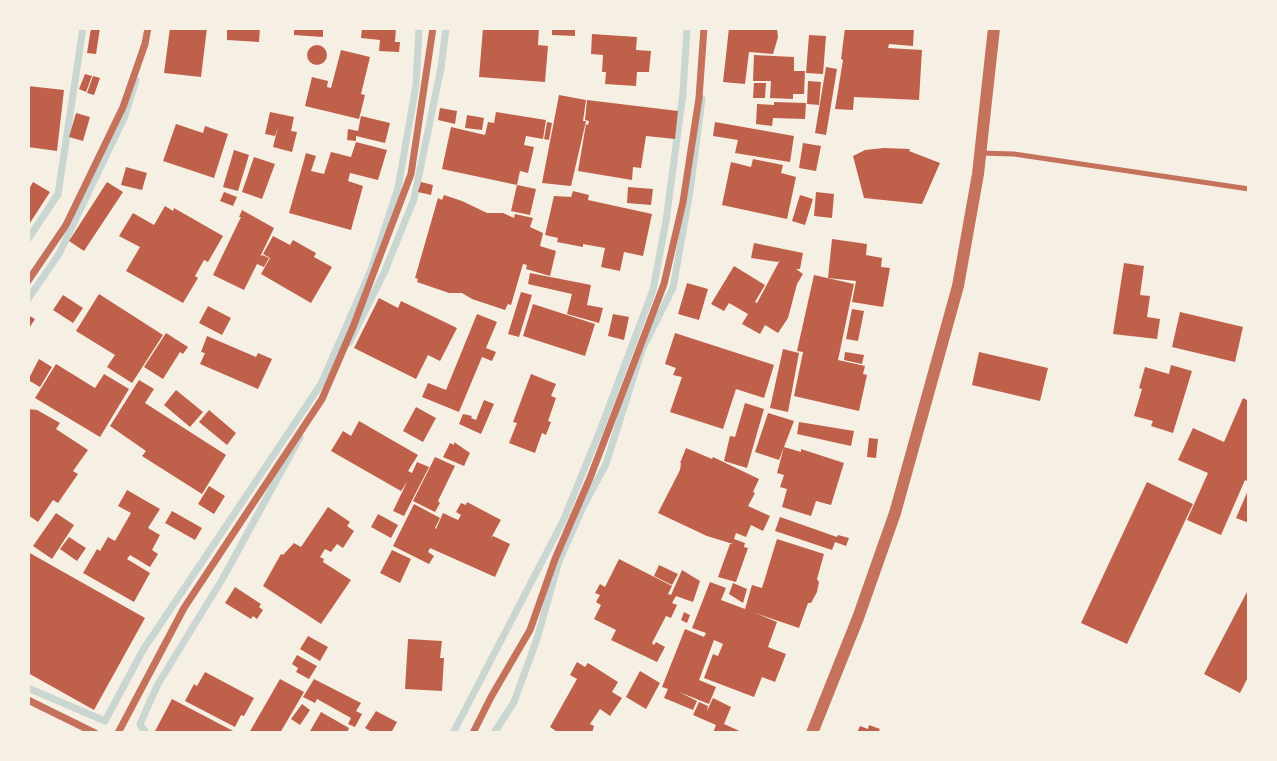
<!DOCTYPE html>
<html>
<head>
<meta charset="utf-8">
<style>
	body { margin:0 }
	#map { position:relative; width:1277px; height:761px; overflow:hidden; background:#f6efe4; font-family:Poppins,sans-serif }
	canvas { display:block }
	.frame { position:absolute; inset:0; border:30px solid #f6efe4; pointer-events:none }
</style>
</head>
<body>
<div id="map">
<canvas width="1277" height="761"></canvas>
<div class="frame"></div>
</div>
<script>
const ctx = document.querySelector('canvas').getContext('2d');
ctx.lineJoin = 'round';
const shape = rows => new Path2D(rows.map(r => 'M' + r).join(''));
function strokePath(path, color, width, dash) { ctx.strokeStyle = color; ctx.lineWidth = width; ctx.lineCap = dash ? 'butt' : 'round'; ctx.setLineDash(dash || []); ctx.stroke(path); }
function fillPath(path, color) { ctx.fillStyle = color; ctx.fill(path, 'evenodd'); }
strokePath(shape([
	[28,239,58,194,83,28],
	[28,299,59,254,125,116,136,80],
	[349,343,384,273,414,199,441,68,446,28],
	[28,688,105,721,143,650,321,384,371,270,398,188,416,85,419,28],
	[146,733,140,724,158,684,223,578,300,437],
	[453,733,563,521,601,428,653,290,666,221,683,93,687,28],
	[494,733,514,702,537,639,559,561,583,507,606,464,642,350,673,288,690,191,702,99]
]), '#c9d6d2', 7);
fillPath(shape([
	[91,28,100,28,96,54,87,53],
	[170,28,207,28,201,77,164,73],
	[227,28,260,28,259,42,227,40],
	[294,28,323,28,323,37,294,35],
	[362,28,396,28,395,42,400,42,399,52,379,51,380,40,361,38],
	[483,28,539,28,538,45,548,46,545,82,479,77],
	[552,28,575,28,575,36,552,35],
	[729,28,777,28,778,37,773,54,749,52,745,84,723,82],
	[845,28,914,28,913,46,889,44,888,48,922,50,919,100,854,97,853,110,835,109,843,60,841,59],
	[592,34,637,37,636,50,651,51,649,72,637,72,636,86,605,84,606,72,602,72,603,55,591,54],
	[809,35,826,36,823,74,806,73],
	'307 55a10 10 0 1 1 20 0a10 10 0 1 1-20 0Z',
	[341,50,370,57,361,94,365,95,359,119,305,106,312,77,328,81,327,87,331,88],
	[754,55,794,57,794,71,805,71,804,94,793,94,793,99,770,98,771,81,753,81],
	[826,67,837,69,826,135,815,133],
	[85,74,92,76,86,92,79,89],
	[93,76,100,78,94,95,87,93],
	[808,81,821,82,819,105,807,104],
	[754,83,766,83,765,98,753,98],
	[28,86,64,90,57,151,28,147],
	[559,95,586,100,583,121,586,121,571,186,542,183],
	[587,100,678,111,675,139,646,136,641,168,633,167,632,180,578,171,586,124,588,125,589,121,585,120],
	[774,102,806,103,805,119,773,118,772,126,756,124,757,104,774,105],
	[440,108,457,111,455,124,438,120],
	[270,112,294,117,291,131,297,132,292,152,273,147,278,127,275,136,265,134],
	[496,112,546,120,543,139,526,136,524,145,534,147,528,173,520,171,517,185,442,169,451,127,485,135,488,122,494,123],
	[76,113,90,117,83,141,69,137],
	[467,115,484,118,482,130,465,128],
	[361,116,390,123,385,143,356,136,356,141,347,140,348,129,358,131],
	[547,122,552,123,549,140,544,139],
	[715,122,794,136,790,162,735,153,738,140,713,136],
	[176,124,203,133,205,126,228,134,214,178,163,161],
	[356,142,387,150,378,180,350,173,348,181,363,186,351,230,289,213,306,153,316,156,311,171,324,174,331,152,351,157],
	[803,143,821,146,816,171,799,168],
	[884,148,910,149,909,151,940,163,922,204,864,198,853,156,865,150],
	[234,150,249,155,238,191,223,187],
	[254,157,275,164,262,199,242,192],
	[753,159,783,165,781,173,796,177,787,219,722,205,731,162,751,167],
	[126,167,147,173,142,190,121,185],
	[33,182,50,192,28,226,28,191],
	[107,182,123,192,84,251,69,241],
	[421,182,433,185,431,195,418,192],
	[517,185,536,189,530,215,511,211],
	[628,187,653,189,651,205,627,203],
	[573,191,589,195,588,200,652,214,643,256,624,252,620,271,601,267,605,248,583,244,583,247,557,242,558,238,545,235,554,196,571,197],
	[224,192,237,197,233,206,220,201],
	[816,192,834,194,832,218,814,216],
	[444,195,462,201,487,213,503,213,514,218,515,214,533,218,530,227,543,233,540,246,556,251,550,276,526,269,527,265,523,264,511,305,508,304,505,310,472,299,462,293,449,293,417,282,418,279,415,278,438,198,442,200],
	[800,195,813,199,805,225,792,221],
	[165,206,173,211,174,208,223,236,208,262,204,260,195,276,198,278,183,303,126,271,140,247,119,236,133,213,154,225],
	[242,210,274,228,260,257,262,255,269,258,264,267,257,264,244,290,213,275,241,217,239,217],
	[273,236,290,245,293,240,316,253,314,257,332,267,311,303,261,274,270,258,263,254],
	[832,239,867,244,866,255,882,258,881,267,890,268,883,307,852,302,856,281,828,278],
	[754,243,803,253,800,269,796,269,803,274,797,284,788,318,778,333,765,325,760,334,742,324,748,314,729,303,724,311,711,304,734,266,765,285,755,302,757,303,780,260,778,262,751,258],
	[1124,263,1144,266,1140,295,1150,296,1147,317,1160,319,1157,339,1113,334],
	[530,273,591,285,587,305,603,308,599,323,567,314,572,294,528,284],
	[814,275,854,284,838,360,865,366,863,374,867,375,859,411,794,396,803,352,797,351],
	[687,283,708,289,699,320,678,314],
	[521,292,532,295,519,337,508,334],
	[99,294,163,335,132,383,107,367,115,355,76,331],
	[63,295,83,308,73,323,53,310],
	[379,298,398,308,401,301,457,328,440,361,428,355,416,379,354,348],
	[533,304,595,324,585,356,523,336],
	[208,306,231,318,222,335,199,323],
	[852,309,864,311,858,341,846,339],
	[1180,312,1243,327,1235,362,1172,347],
	[477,314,497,322,486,348,496,352,492,361,482,357,459,412,422,397,428,383,446,390],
	[613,314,629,317,624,340,608,336],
	[28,315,35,319,28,330],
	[166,333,188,347,183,354,180,352,163,379,144,367],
	[675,333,774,365,764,398,736,389,723,429,670,412,682,377,673,375,676,368,665,364],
	[207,336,256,357,258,353,272,359,258,389,200,364,205,353,201,352],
	[783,349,799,353,788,412,770,408],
	[845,352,864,355,862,364,844,360],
	[979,352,1048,368,1040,401,972,385],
	[39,359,52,367,40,387,28,380],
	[56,364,95,388,104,374,129,389,100,437,35,398],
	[1171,365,1192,371,1173,433,1151,426,1153,421,1134,416,1142,389,1139,388,1145,367,1169,374],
	[531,374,556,384,551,396,556,398,548,421,551,422,546,435,542,433,535,453,509,443,517,423,513,422],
	[139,380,154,389,145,403,226,455,202,494,142,456,146,451,110,426],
	[176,390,203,412,190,427,164,405],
	[1243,398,1249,401,1249,482,1245,480,1221,535,1187,520,1208,473,1178,460,1193,428,1224,442],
	[484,400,494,404,481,434,459,424,463,414,472,416,471,418,476,420],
	[745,403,764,409,747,468,724,461,730,436,735,437],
	[416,407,436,418,423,442,403,431],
	[28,409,37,410,60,423,56,429,88,450,73,471,78,474,58,503,53,500,38,522,28,515],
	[209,410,236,433,227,445,199,422],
	[768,413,794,421,779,460,755,452],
	[359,421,418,455,408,471,412,473,417,462,429,467,404,516,393,511,407,482,401,491,331,451,343,431,351,436],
	[799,422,854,431,851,446,797,434],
	[869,438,878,439,876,458,867,457],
	[454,442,470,453,464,466,443,457,450,443,454,445],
	[784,447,801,452,801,449,844,463,831,505,816,501,811,516,782,507,787,489,780,487,784,475,777,473],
	[686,448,712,459,713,457,759,479,753,492,755,493,748,506,770,516,763,531,751,525,746,537,736,533,734,539,745,543,744,547,748,548,736,582,718,577,730,544,733,544,707,536,658,513,680,470,681,463,680,463],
	[435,457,455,466,438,501,440,503,435,512,413,501],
	[1147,482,1193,504,1127,644,1081,623],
	[209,486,225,496,214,514,198,504],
	[1249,488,1249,523,1236,518],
	[127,490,160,509,148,528,160,535,152,550,158,554,150,567,130,555,127,559,150,573,134,602,83,573,97,549,100,551,108,537,115,541,131,513,118,506],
	[467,502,501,520,491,538,493,536,510,544,495,577,430,548,428,552,434,556,429,564,393,546,414,504,440,518,435,528,436,529,443,513,458,520,461,515,456,512,461,503,466,505],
	[328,507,350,522,347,526,354,531,343,548,337,544,331,552,325,549,320,557,324,559,323,562,351,580,321,624,263,586,281,554,283,555,294,543,301,547],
	[172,511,202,528,195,540,165,523],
	[56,513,74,525,52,559,33,546],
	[378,514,398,525,391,538,371,527],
	[780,517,837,537,838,535,849,538,846,546,835,542,832,550,775,531],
	[69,537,86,548,77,561,60,549],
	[777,539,824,554,817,579,819,582,817,592,811,603,808,603,799,628,755,613,777,622,768,647,786,654,775,682,762,677,754,697,704,678,713,654,718,656,723,644,714,640,699,680,716,687,709,704,679,692,697,701,693,710,664,698,668,689,662,687,685,629,704,637,706,633,692,628,710,582,726,588,721,600,745,609,752,585,762,588],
	[392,550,411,559,400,583,380,573],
	[28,552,145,618,94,710,28,673],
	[619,559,672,586,668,594,671,595,682,570,700,581,693,602,676,596,672,603,677,605,671,618,666,616,652,643,654,645,656,642,665,647,657,662,611,640,616,630,594,619,601,605,596,602,600,595,595,593,600,584,605,587],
	[659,565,678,574,672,585,654,576],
	[733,583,747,589,743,603,729,594],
	[235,587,261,604,259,607,263,610,257,619,253,616,251,619,225,603],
	[1249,588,1249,675,1240,693,1204,674],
	[684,612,690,615,687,623,681,620],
	[308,636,328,647,320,661,300,649],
	[408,639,442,641,440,658,444,658,442,691,405,689],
	[297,655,317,666,309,679,296,672,298,668,292,664],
	[577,662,585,667,588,663,618,682,612,692,622,698,610,716,600,709,590,724,594,726,592,733,559,733,550,727,577,679,570,675],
	[640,671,660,683,646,709,626,697],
	[205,672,254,698,244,716,241,715,235,727,185,701,194,684,197,686],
	[280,679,304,692,280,733,249,733],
	[314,679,361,703,356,711,362,714,355,727,348,724,351,718,317,699,315,703,303,697],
	[713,698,731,707,724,724,744,733,713,733,716,725,693,715,699,702,708,706,707,711],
	[172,699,237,733,154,733],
	[302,704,310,710,300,725,291,719],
	[376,711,397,722,391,733,374,733,365,728],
	[321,712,349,728,347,733,309,733],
	[869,725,880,729,878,733,857,733,860,726,868,729]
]), '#bf614a');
strokePath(shape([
	[980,153,1014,154,1249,189]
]), '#c5725c', 5);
strokePath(shape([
	[28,281,66,225,123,107,145,44,148,28],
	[28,700,95,733],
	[118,733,184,608,322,399,353,327,411,174,433,28],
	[473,733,491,697,530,630,555,559,590,478,664,284,683,202,699,98,704,28]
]), '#c5725c', 7);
strokePath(shape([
	[812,733,858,618,895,513,958,286,978,174,994,28]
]), '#c5725c', 12);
</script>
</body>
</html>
